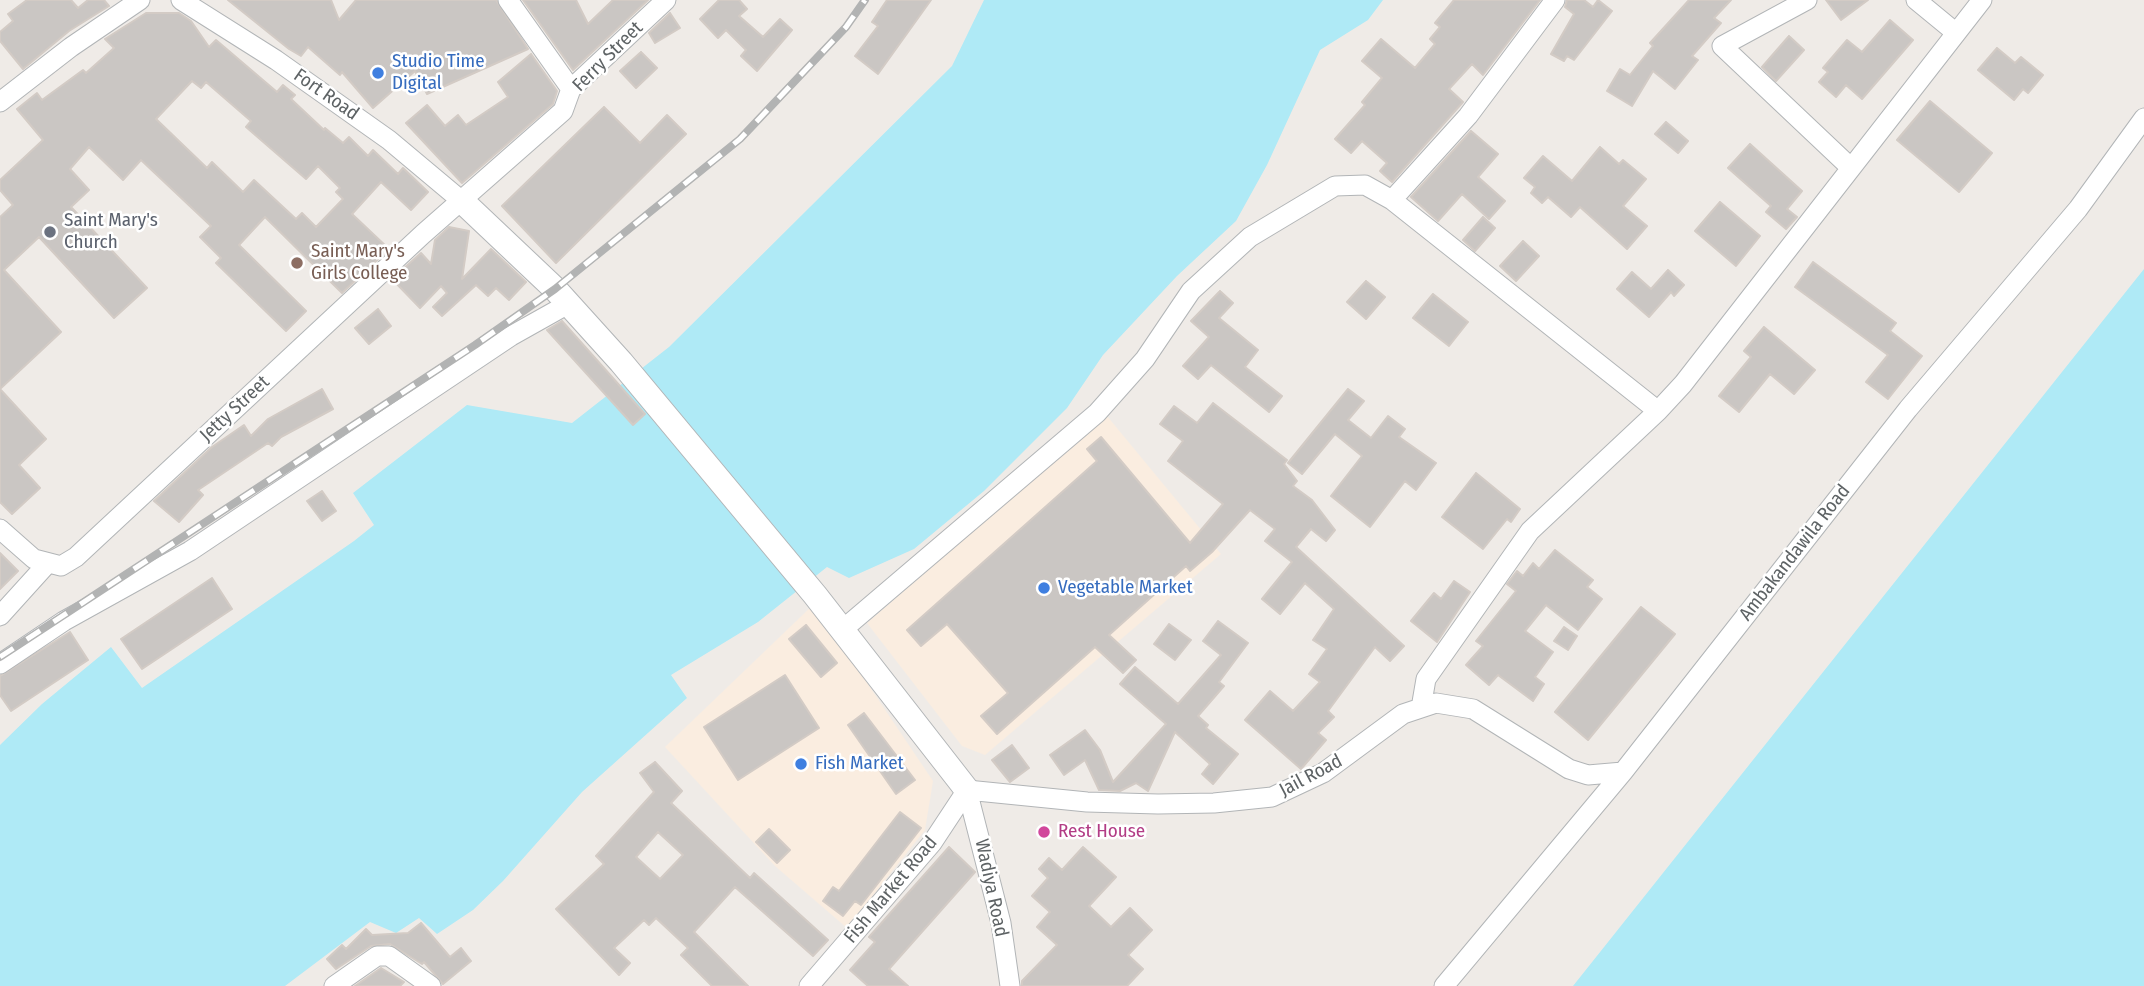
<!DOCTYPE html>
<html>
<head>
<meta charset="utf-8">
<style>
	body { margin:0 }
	canvas { display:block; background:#efebe7 }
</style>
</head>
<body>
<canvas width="2144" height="986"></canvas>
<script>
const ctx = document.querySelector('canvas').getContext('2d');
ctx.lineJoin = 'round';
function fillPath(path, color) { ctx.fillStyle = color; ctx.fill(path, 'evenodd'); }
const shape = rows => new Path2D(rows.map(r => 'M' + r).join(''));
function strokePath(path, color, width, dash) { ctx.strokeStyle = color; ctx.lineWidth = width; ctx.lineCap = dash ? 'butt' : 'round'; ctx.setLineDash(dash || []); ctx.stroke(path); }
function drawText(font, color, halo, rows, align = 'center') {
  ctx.font = font + ' "Fira Sans Condensed",sans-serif'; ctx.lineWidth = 5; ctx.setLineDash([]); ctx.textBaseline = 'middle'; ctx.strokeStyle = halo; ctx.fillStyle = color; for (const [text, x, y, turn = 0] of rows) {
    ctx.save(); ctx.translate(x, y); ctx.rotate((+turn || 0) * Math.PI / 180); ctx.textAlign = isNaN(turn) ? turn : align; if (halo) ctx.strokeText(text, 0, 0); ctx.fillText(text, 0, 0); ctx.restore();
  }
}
fillPath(shape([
	[1107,416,1221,554,985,755,962,746,867,623],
	[814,604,933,781,925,830,847,928,775,866,665,747]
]), '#faede0');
fillPath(shape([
	[984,0,1383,0,1368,20,1320,50,1267,165,1236,221,1177,276,1103,355,1067,408,984,491,914,549,849,578,827,567,758,622,671,675,687,698,582,792,503,881,473,910,437,934,419,918,396,933,370,922,285,986,0,986,0,745,42,704,111,647,142,688,354,541,374,525,353,493,467,405,572,423,669,347,952,66],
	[2144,269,2144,986,1573,986]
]), '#afeaf6');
const building = shape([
	[27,0,71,0,78,8,88,0,104,0,109,6,69,31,23,69,0,41,0,32,13,21,8,14,27,0],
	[228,0,331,0,339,20,356,0,496,0,528,49,427,94,415,71,373,108,342,72,340,75,308,47,301,56,289,49,228,0],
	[523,0,576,0,588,24,613,0,648,0,573,70,523,0],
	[719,0,739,0,747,9,739,16,763,37,780,19,792,30,757,71,741,56,746,50,726,30,718,38,700,19,719,0],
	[887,0,931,0,878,74,855,56,878,26,872,22,887,0],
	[1454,0,1540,0,1483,75,1472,64,1449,89,1463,102,1392,182,1380,171,1387,163,1362,141,1351,153,1335,139,1365,105,1362,102,1382,78,1362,61,1381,39,1415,68,1435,44,1430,39,1440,27,1435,23,1454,0],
	[1567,0,1584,0,1593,7,1598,0,1612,11,1574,60,1567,56,1564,61,1551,54,1574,14,1565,7,1567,0],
	[1689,0,1731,0,1714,18,1721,23,1692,56,1698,60,1675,89,1653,71,1632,106,1607,91,1620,69,1630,75,1653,46,1650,43,1689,0],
	[1826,0,1868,0,1841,20,1826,0],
	[146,13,179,13,191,21,209,47,216,40,277,92,283,85,295,95,291,99,324,130,325,128,343,143,349,137,368,156,373,150,398,174,403,168,428,192,411,210,381,182,352,214,389,249,342,293,265,217,239,245,306,311,286,331,216,263,221,258,200,237,211,226,141,160,123,180,89,147,70,169,89,190,71,207,147,288,114,318,39,237,4,270,61,332,0,389,0,217,13,205,0,190,0,180,43,140,17,109,37,93,42,100,83,70,86,73,114,48,105,39,146,13],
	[192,81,201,88,206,82,251,121,246,127,306,179,318,166,340,188,336,192,343,199,316,227,302,213,296,219,254,180,243,192,212,162,207,168,156,119,192,81],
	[670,13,680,28,655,43,649,33,670,13],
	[1890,20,1913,40,1862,99,1846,85,1836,97,1819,82,1828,72,1823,68,1847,40,1862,52,1890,20],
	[1789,36,1804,50,1776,81,1762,67,1789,36],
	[1997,48,2015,63,2021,57,2043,75,2028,93,2023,89,2014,100,1978,70,1997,48],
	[641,52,657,68,636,88,620,71,641,52],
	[531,54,557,91,553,104,462,183,406,123,427,105,445,126,458,115,466,125,508,97,498,82,531,54],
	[1930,101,1992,153,1959,192,1897,140,1930,101],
	[604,107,640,143,667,115,686,134,556,263,502,206,604,107],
	[1666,122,1688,141,1678,153,1655,134,1666,122],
	[1471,131,1498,154,1478,177,1505,201,1489,219,1462,194,1438,221,1411,197,1471,131],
	[1750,144,1802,191,1787,209,1797,217,1786,229,1766,212,1771,206,1728,168,1750,144],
	[1600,147,1619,164,1623,160,1646,179,1623,206,1647,226,1627,249,1580,207,1571,217,1548,197,1542,203,1531,193,1535,187,1524,178,1543,156,1572,181,1600,147],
	[1720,202,1760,236,1736,266,1695,231,1720,202],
	[1483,217,1495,228,1475,251,1463,240,1483,217],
	[449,227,469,231,462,279,491,249,526,282,509,300,496,288,488,296,476,285,442,316,433,307,447,293,441,286,420,308,392,279,421,253,431,264,435,240,449,227],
	[1523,241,1539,256,1516,281,1500,266,1523,241],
	[1813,262,1896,323,1890,331,1922,356,1888,399,1866,382,1888,355,1795,287,1813,262],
	[1668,270,1684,285,1674,296,1671,292,1649,317,1617,289,1632,272,1651,289,1668,270],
	[1366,281,1385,297,1366,319,1347,302,1366,281],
	[1220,291,1233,303,1219,318,1258,350,1245,367,1282,396,1269,412,1211,365,1198,379,1183,366,1209,337,1191,321,1220,291],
	[1433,294,1468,322,1449,346,1413,318,1433,294],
	[378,309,391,326,369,344,355,328,378,309],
	[562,321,645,414,633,425,547,330,562,321],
	[1764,327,1815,370,1794,394,1770,374,1739,412,1719,396,1751,357,1744,351,1764,327],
	[0,389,46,439,19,465,40,488,12,514,0,502,0,389],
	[322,389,333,409,281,437,272,446,268,443,198,490,203,495,179,522,154,501,212,447,244,425,251,436,268,419,322,389],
	[1348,389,1364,401,1348,420,1371,438,1388,416,1405,429,1399,437,1436,463,1416,490,1405,481,1370,527,1331,496,1362,456,1335,434,1302,474,1288,463,1348,389],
	[1213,403,1287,460,1284,464,1297,481,1293,486,1312,500,1335,530,1326,541,1311,529,1296,547,1404,646,1390,661,1375,647,1328,711,1334,717,1318,733,1326,740,1301,769,1245,720,1270,691,1293,711,1320,682,1309,674,1327,649,1313,640,1334,609,1305,583,1280,614,1262,599,1292,562,1265,541,1275,529,1250,510,1212,552,1190,571,1186,566,1109,635,1136,660,1123,673,1095,647,997,734,981,716,1008,693,947,624,921,646,907,630,1097,461,1087,449,1101,437,1190,543,1223,504,1168,461,1183,441,1160,424,1174,406,1197,423,1213,403],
	[1476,473,1520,509,1511,522,1507,519,1483,549,1442,517,1476,473],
	[322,491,336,511,322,521,307,501,322,491],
	[1555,550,1593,580,1587,587,1602,599,1578,630,1546,605,1525,631,1553,652,1535,677,1544,684,1533,701,1498,675,1489,685,1466,665,1483,646,1476,641,1516,591,1507,584,1517,571,1523,576,1533,563,1539,569,1555,550],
	[0,553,18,571,0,589,0,553],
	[212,578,232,609,142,669,121,639,212,578],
	[1454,581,1470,592,1437,642,1411,621,1434,593,1441,599,1454,581],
	[1641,607,1675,634,1588,740,1555,712,1641,607],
	[1218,621,1248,643,1219,682,1224,686,1198,716,1208,725,1206,728,1238,754,1213,784,1202,774,1210,764,1175,732,1148,791,1136,783,1120,791,1099,790,1085,760,1064,775,1050,755,1085,730,1100,750,1113,782,1166,724,1120,684,1135,667,1178,704,1221,655,1203,641,1218,621],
	[1169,624,1191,640,1175,660,1154,644,1169,624],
	[806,625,837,663,821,677,789,639,806,625],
	[1564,627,1577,636,1568,650,1554,641,1564,627],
	[70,632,88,660,11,711,0,695,0,676,70,632],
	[785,675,819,728,738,780,704,727,785,675],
	[864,713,915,780,896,794,848,725,864,713],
	[1012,745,1029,768,1010,782,992,760,1012,745],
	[655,762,682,791,671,803,750,878,754,873,828,940,813,956,735,887,694,932,748,986,712,986,681,955,688,948,656,918,649,925,644,920,614,948,630,963,619,975,556,909,604,864,596,856,654,792,640,773,655,762],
	[658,832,683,855,660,879,636,857,658,832],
	[900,812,921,828,861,905,855,901,843,916,823,901,833,887,839,891,900,812],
	[769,829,790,850,777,863,756,842,769,829],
	[949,847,975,872,889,969,908,986,868,986,850,970,875,942,869,937,949,847],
	[1083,847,1116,877,1089,906,1111,927,1130,908,1152,930,1128,955,1143,969,1127,986,1022,986,1022,981,1057,945,1037,927,1050,912,1032,896,1048,878,1039,869,1049,858,1062,870,1083,847],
	[421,923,450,957,461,948,471,961,443,984,424,962,422,964,390,944,371,946,336,969,327,959,342,945,346,949,366,929,372,935,408,933,421,923],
	[381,968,404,982,400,986,355,986,381,968]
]);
fillPath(building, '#cac6c3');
strokePath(building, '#d3cbc5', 2);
const minor = shape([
	[181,0,276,60,389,140,463,202],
	[508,0,571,89],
	[1807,0,1722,46,1850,167],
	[1916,0,1955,32],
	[0,102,71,47,140,0],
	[1392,200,1468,116,1555,0],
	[0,529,34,559,61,566,76,557,423,234,563,111,571,89,666,0],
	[0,616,47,564],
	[841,631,1097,413,1145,359,1191,291,1250,237,1335,186,1365,185,1392,200,1658,411],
	[0,664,64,621,190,551,511,336,568,304],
	[1421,708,1426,679,1530,531,1658,411,1683,384,1982,0],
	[967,790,1087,802,1158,804,1214,803,1272,797,1323,773,1403,714,1436,703,1473,709,1569,769,1588,775,1623,772],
	[967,790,1001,923,1010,986],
	[334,986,377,956,389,956,431,986],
	[809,986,932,843,967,790],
	[1444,986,1623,772,1908,409,2078,209,2144,118]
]);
const tertiary = shape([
	[463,202,555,289,621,362,815,595,967,790]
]);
strokePath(minor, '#b2b5b7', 21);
strokePath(tertiary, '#b2b5b7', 26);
strokePath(minor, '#fff', 19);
strokePath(tertiary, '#fff', 24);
const rail = shape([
	[0,657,475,345,555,289,740,139,846,27,865,0]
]);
strokePath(rail, '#b2b3b3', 8);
strokePath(rail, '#fff', 5, [16]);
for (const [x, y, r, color] of [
	[378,73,7,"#3f7fe0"],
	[50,232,7,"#6b7280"],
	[297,263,7,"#8d6e63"],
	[1044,588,7,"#3f7fe0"],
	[801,764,7,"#3f7fe0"],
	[1044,832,7,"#d1479c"]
]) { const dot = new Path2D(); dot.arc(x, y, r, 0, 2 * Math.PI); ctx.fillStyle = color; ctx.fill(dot); strokePath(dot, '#fff', 2.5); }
drawText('19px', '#5e6365', '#fff', [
	["Ferry Street",608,57,-45],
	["Fort Road",326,95,35],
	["Jetty Street",235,409,-43],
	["Ambakandawila Road",1795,553,-52],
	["Jail Road",1311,776,-28],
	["Wadiya Road",991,888,78],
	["Fish Market Road",891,890,-50]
]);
drawText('19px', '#366cbe', '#fff', [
	["Studio Time",392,62],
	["Digital",392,84],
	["Vegetable Market",1058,588],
	["Fish Market",815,764]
], 'left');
drawText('19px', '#5b616d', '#fff', [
	["Saint Mary's",64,221],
	["Church",64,243]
], 'left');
drawText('19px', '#785e54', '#fff', [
	["Saint Mary's",311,252],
	["Girls College",311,274]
], 'left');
drawText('19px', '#b23c85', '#fff', [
	["Rest House",1058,832]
], 'left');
</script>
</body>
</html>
